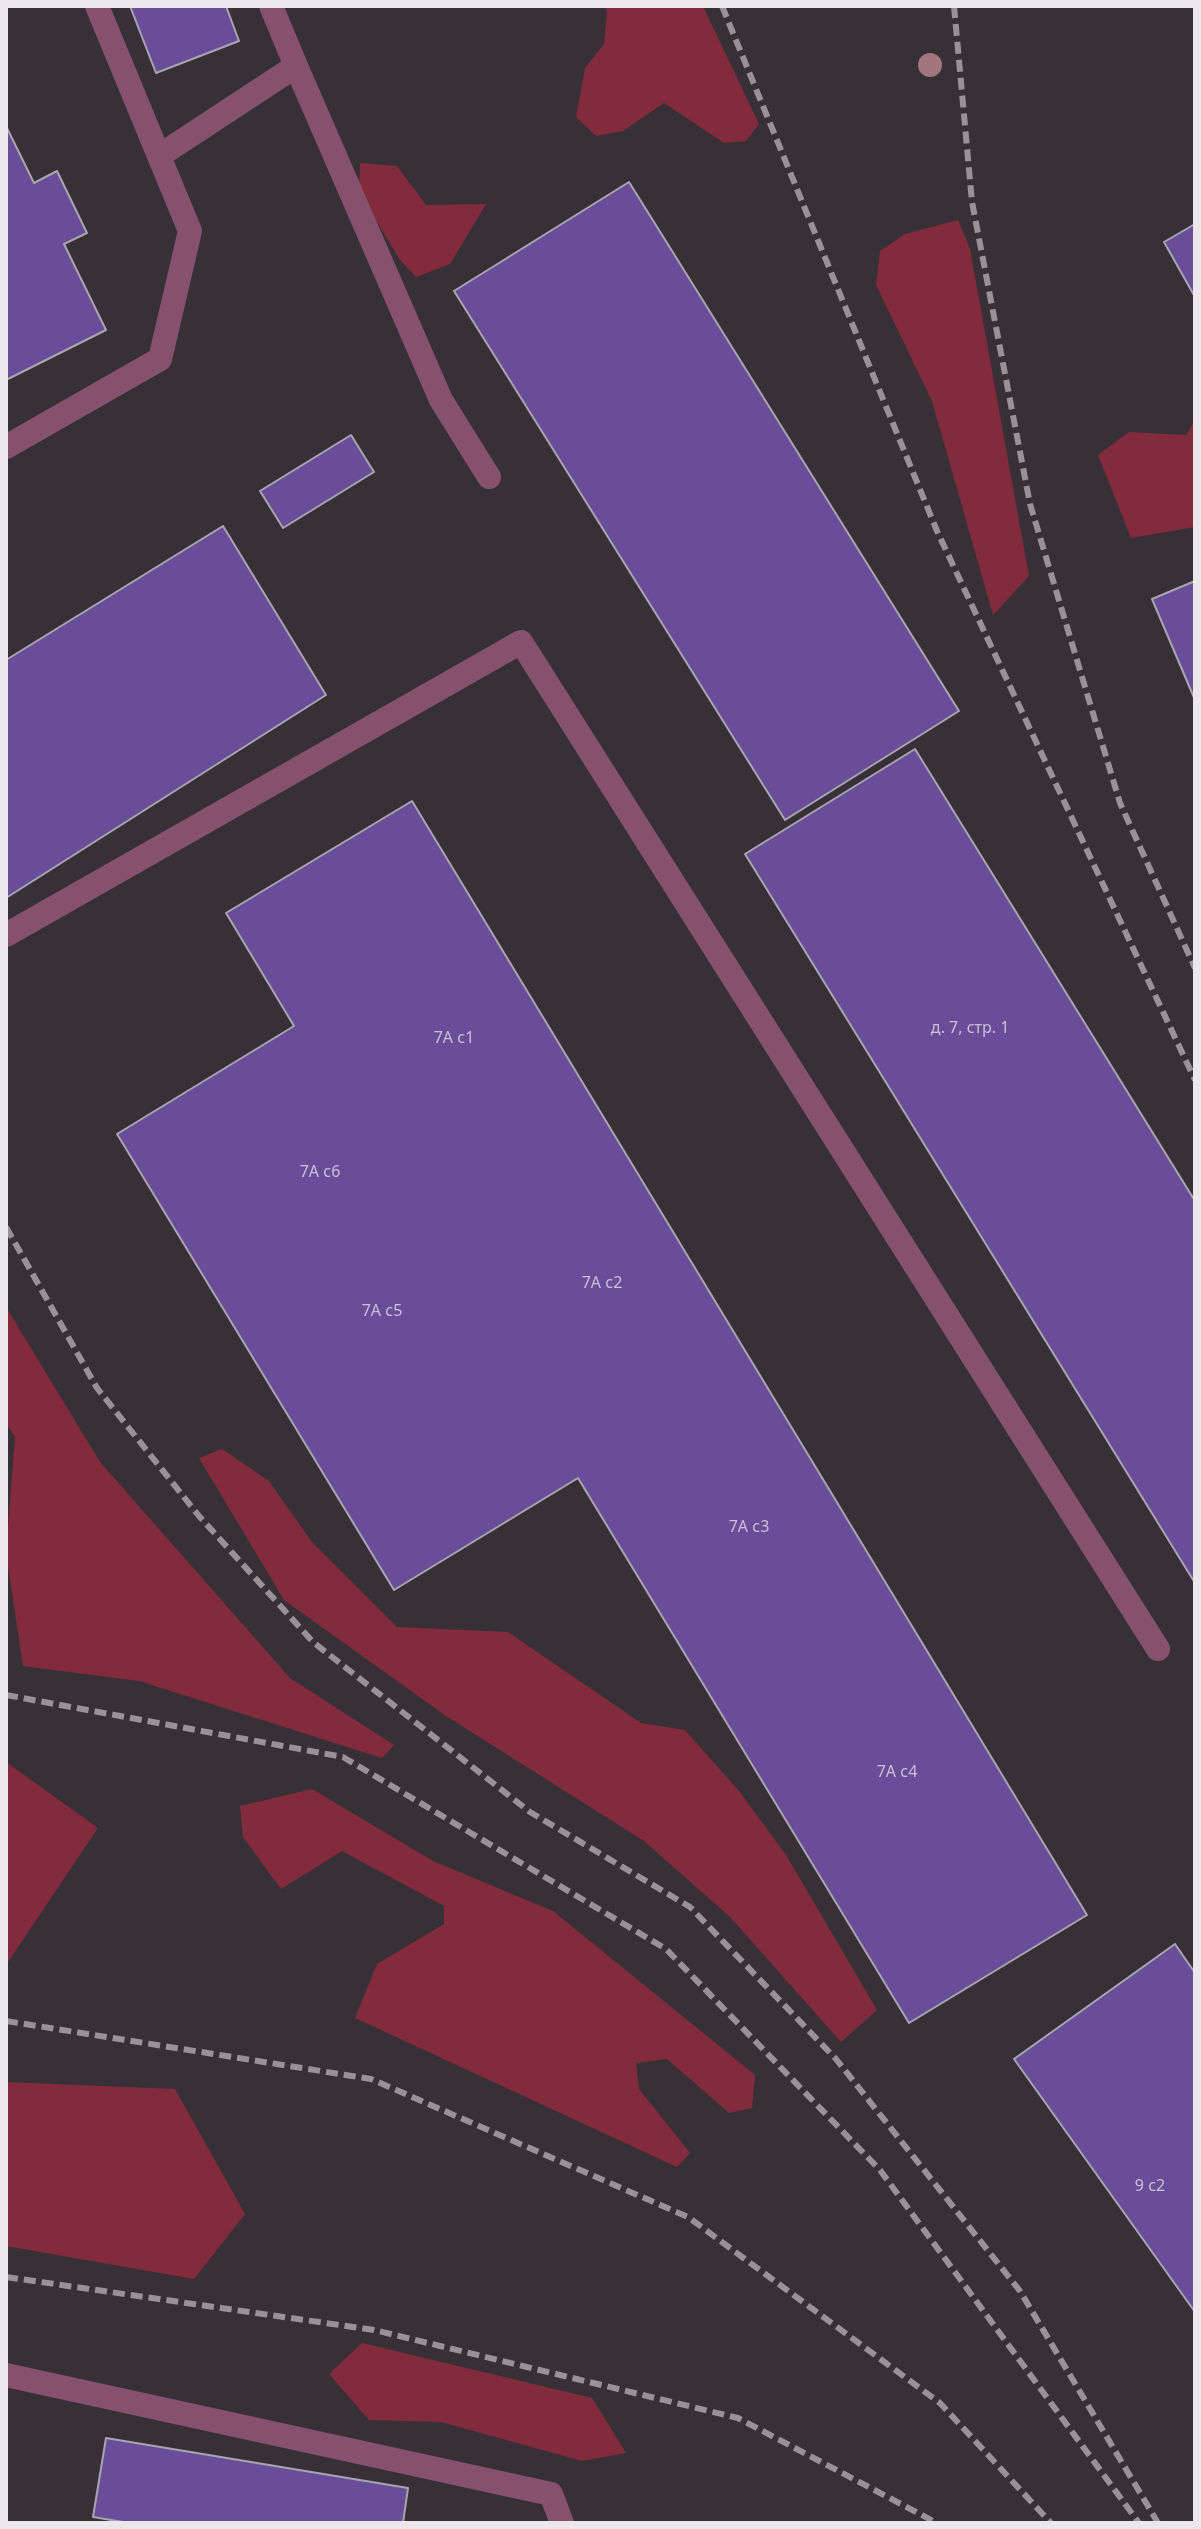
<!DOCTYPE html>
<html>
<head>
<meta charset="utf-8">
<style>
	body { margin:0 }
	#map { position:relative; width:1201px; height:2529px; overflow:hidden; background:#373137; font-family:"Noto Sans",sans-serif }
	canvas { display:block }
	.frame { position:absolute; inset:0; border:8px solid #ebe7eb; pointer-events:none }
</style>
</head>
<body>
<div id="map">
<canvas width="1201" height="2529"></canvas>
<div class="frame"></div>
</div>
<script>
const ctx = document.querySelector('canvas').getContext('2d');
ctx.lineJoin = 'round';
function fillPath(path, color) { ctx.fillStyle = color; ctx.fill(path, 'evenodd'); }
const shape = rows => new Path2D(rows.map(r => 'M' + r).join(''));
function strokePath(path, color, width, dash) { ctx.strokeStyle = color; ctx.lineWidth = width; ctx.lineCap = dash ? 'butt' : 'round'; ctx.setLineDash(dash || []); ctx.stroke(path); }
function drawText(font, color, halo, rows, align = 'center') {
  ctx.font = font + ' "Noto Sans",sans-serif'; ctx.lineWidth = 6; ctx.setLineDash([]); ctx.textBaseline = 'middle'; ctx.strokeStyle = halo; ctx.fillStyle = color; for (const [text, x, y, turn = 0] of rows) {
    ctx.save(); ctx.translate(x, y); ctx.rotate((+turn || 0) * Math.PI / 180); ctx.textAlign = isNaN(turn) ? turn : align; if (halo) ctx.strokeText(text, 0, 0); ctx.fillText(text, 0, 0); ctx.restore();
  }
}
fillPath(shape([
	[605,6,703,6,759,124,746,141,724,143,664,103,623,131,596,136,576,117,585,68,604,44,607,13],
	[360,163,397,166,426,205,486,204,450,264,416,277,400,260,359,192],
	[958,220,970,249,1029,576,993,615,932,401,876,285,880,251,905,234],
	[1195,420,1195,527,1131,538,1098,455,1129,432,1186,435],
	[6,1307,100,1462,290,1678,394,1745,382,1758,139,1681,23,1666,6,1553,15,1437,6,1423],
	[222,1449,269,1481,311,1541,397,1627,508,1632,641,1723,685,1730,739,1791,786,1855,877,2010,841,2042,730,1917,644,1841,446,1716,284,1600,199,1458],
	[6,1762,98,1828,8,1962,6,1962],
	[312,1789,433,1861,553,1911,755,2075,752,2108,729,2113,667,2059,636,2063,639,2089,690,2153,677,2167,355,2018,377,1964,444,1924,444,1906,342,1851,281,1889,243,1837,240,1806],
	[6,2082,175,2089,245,2214,194,2279,6,2246],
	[362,2343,592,2398,626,2453,582,2461,441,2422,369,2420,329,2374]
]), '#822b3c');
const building = shape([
	[130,6,226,6,239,41,156,73,130,6],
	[6,126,34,183,57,171,87,233,64,244,106,330,6,380,6,126],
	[629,182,959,711,785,820,454,291,629,182],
	[1195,224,1195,297,1164,242,1195,224],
	[351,435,374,472,283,528,260,491,351,435],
	[223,526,326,695,6,898,6,660,223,526],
	[1195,581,1195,700,1152,599,1195,581],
	[915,749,1195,1201,1195,1583,745,854,915,749],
	[412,801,1087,1915,909,2023,578,1478,394,1590,117,1134,294,1026,226,913,412,801],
	[1175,1944,1195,1973,1195,2312,1014,2059,1175,1944],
	[106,2438,408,2488,403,2523,129,2523,93,2517,106,2438]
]);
fillPath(building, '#6a4d99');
strokePath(building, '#a8a5af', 2);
strokePath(shape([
	[296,66,441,400,489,477],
	[159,156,296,66,271,6],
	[6,447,160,359,190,231,97,6],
	[6,935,521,642,1158,1649],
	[6,2375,551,2494,562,2523]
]), '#86516d', 24);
strokePath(shape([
	[722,6,937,531,1195,1080],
	[954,6,972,202,1030,504,1120,803,1195,968],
	[6,1227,97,1388,199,1516,313,1642,530,1812,690,1907,836,2059,1020,2291,1158,2523],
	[6,1695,343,1757,666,1949,880,2170,1139,2523],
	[6,2021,371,2079,688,2217,940,2403,1051,2523],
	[6,2277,374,2330,738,2418,937,2523]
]), '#979297', 6, [12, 6]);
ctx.fillStyle = '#a2767d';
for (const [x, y] of [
	[930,65]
]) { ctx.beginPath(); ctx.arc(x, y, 12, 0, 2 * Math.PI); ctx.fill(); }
drawText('16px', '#cbc0d6', null, [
	["д. 7, стр. 1",970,1028],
	["7А с1",454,1038],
	["7А с6",320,1172],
	["7А с2",602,1283],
	["7А с5",382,1311],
	["7А с3",749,1527],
	["7А с4",897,1772],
	["9 с2",1150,2186]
]);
</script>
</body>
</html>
